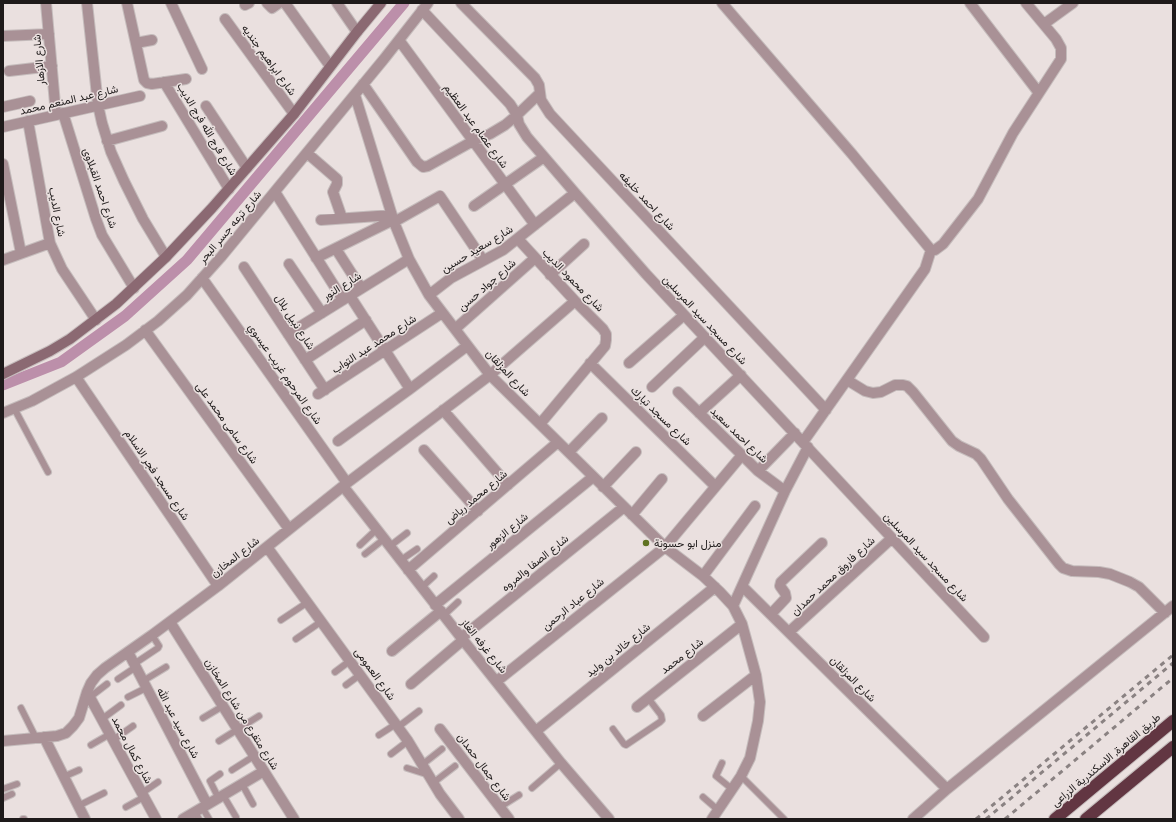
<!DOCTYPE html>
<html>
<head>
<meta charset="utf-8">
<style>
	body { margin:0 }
	#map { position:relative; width:1176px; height:822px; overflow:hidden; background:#eae0df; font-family:Lato,sans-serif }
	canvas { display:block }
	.frame { position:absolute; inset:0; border:4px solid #1e1a1a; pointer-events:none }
</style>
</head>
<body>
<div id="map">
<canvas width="1176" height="822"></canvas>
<div class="frame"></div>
</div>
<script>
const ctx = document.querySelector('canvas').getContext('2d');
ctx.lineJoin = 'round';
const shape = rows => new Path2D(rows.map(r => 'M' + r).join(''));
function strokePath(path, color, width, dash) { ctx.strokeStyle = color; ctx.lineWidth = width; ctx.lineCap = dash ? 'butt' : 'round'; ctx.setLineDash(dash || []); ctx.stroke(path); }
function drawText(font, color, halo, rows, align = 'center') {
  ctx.font = font + ' Lato,Vazirmatn,sans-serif'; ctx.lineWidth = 3; ctx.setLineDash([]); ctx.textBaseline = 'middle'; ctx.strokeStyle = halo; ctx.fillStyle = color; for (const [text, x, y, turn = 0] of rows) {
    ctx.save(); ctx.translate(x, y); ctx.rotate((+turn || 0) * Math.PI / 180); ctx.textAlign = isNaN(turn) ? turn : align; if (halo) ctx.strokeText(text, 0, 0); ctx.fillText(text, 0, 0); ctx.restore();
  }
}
strokePath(shape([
	[3,385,61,362,125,316,187,260,404,3]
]), '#bc8faa', 11);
const lane = shape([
	[14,408,48,472],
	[360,545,377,529],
	[390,546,407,533],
	[365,554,384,539],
	[401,560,417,549],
	[422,587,434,576],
	[444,615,458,602],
	[281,620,308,602],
	[296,639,322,621],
	[134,664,158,648,159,646,152,635],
	[335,672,351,660],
	[118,679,136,667],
	[143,681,166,667],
	[346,685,361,674],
	[90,697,107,684],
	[128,697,146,688],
	[21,708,36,738],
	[203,718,223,706],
	[102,719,121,705],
	[398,727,419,711],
	[613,729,624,744,626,745,660,722,662,720,661,715,648,698],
	[379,735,396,724],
	[113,740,133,726],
	[219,741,259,716],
	[91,745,110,734],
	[391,754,408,741],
	[722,763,716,776,732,789],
	[423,764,442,749],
	[407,768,429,775],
	[232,770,254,756],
	[741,776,784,819],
	[63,777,79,770],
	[433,783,455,766],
	[242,784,253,804],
	[532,788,561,763],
	[3,789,17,784],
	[142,793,158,782],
	[223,795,236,817],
	[218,797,210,781,220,774],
	[703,797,718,810],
	[3,798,12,794],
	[78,806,104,793],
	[126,807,144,797],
	[202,807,209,819],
	[500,807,519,795],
	[195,812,199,819],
	[23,819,24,819]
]);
const street = shape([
	[46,3,56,115],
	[87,3,98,105,102,123,111,152,124,181,143,219,166,257],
	[127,3,144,80,147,83,152,84,186,79],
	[171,3,202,69],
	[267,3,272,8,279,3],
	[285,3,330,66],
	[337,3,357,32],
	[461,3,535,78,539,85,541,100,550,114,826,410],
	[722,3,852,154,931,250,935,250,943,244,978,199,1013,133,1061,59,1061,48,1056,39,1026,3],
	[970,3,1039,93],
	[245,5,249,3],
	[422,10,510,104,517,115,519,124,527,137,575,193,646,274,984,637],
	[225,19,294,114],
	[1044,24,1073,3],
	[3,36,49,34],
	[399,40,535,225],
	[136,43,152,40],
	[9,71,52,66],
	[164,82,229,189],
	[363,84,417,162,423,167,428,166,473,141,490,134,505,125,517,115,540,93],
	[355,95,394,222,409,259,429,295,490,375,665,547,703,576,720,592,733,606,742,624,756,675,760,702,758,721,750,758,741,776,712,819],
	[206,106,247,168],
	[3,107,30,101],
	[63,113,96,219,102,235,134,288],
	[28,121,50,243,62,269,96,320],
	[3,127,140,96],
	[107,141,162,126],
	[307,153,337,179,337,184,333,192,342,218],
	[3,164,21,253],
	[275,192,343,300],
	[474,206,544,157],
	[321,220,392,215],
	[394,222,440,196,483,260],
	[518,239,575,301,603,329,606,334,606,340,605,346,540,424],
	[336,249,361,288],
	[316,258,393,220],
	[3,260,50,243],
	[289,264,322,313],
	[244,267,325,390],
	[550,275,584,244],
	[202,278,347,483],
	[429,295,451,278,503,250,575,193],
	[350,296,410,389],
	[455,329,535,258],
	[145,330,289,529],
	[288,334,409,259],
	[305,360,366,320],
	[590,363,715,486],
	[629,363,684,315],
	[76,377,218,586],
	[847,380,865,391,873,393,881,392,895,385,903,385,907,386,913,392,952,441,959,446,976,454,981,459,1008,499,1059,564,1063,568,1072,571,1099,572,1110,574,1130,582,1139,587,1165,613],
	[652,387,705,337],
	[678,392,742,455,758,471,785,491],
	[318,394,442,313],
	[443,410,508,485],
	[3,413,32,401,76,377,126,345,158,321,187,295,221,257,384,59,428,3],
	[699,413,741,375],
	[338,441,410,389,467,346],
	[803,442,925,269,931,250],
	[424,450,478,511],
	[569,452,602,418],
	[758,471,795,433],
	[343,486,463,640,561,763,609,819],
	[603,487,636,452],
	[632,515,662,479],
	[267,547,408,741,440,794,459,819],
	[408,570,558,442],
	[703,576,755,506],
	[742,586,947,789],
	[435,605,593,477],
	[733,606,785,491,808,447],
	[771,614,786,598,785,593,780,586,781,582,822,543],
	[170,622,294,819],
	[789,632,892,538],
	[461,638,624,507],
	[392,651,441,611],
	[128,652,207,804],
	[497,681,665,547,742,455],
	[411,684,463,640],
	[87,692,156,819],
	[637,707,742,624],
	[703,716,756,675],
	[440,729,509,819],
	[536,731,715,587],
	[44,737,85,819],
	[3,741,57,736,66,733,73,726,79,718,87,692,91,683,97,675,105,668,152,635,218,586,347,483,490,375,575,301],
	[183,819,264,771],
	[913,819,947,789,1173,606]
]);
const secondary = shape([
	[3,374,50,351,70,339,116,304,166,257,212,208,294,114,357,32,381,3]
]);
const highway = shape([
	[1055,819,1173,721],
	[1086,819,1173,747]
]);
strokePath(lane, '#c5bcbc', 8);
strokePath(street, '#c5bcbc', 12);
strokePath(secondary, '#c5bcbc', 12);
strokePath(highway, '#c5bcbc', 14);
strokePath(lane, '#a99196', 6);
strokePath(street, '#a99196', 10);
strokePath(secondary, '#8b6972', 10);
strokePath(highway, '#623642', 12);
strokePath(shape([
	[976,819,1173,655],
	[986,819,1173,663],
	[1005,819,1173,678]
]), '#8a8282', 3, [5, 5]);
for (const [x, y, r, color] of [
	[646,543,4,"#5f7221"]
]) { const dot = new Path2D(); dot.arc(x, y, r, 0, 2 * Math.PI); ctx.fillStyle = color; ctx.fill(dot); strokePath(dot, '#eae0df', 1.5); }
drawText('11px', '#1e1a1a', '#eae0df', [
	["شارع الازهار",39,60,-95],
	["شارع ابراهيم جنديه",269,60,54],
	["شارع عبد المنعم محمد",69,100,-13],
	["شارع عصام عبد العظيم",476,126,54],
	["شارع فرج الله فرج الديب",207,129,59],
	["شارع احمد القبلاوى",100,188,71],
	["شارع احمد خليفه",647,201,47],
	["شارع الديب",57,212,79],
	["شارع ترعه جسر البحر",230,227,-50],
	["شارع سعيد حسين",477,249,-31],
	["شارع محمود الديب",573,280,46],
	["شارع جواد حسن",487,285,-41],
	["شارع النور",342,286,-32],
	["شارع مسجد سيد المرسلين",705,320,47],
	["شارع نبيل بلال",295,322,57],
	["شارع محمد عبد التواب",374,344,-33],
	["شارع المزلقان",508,373,47],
	["شارع المرحوم غريب عيسوي",285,374,55],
	["شارع مسجد تبارك",661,416,44],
	["شارع سامى محمد على",227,423,54],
	["شارع احمد سعيد",739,435,44],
	["شارع مسجد فجر الاسلام",157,475,56],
	["شارع محمد رياض",476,497,-40],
	["شارع الزهور",507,531,-39],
	["شارع المخازن",235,557,-38],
	["شارع مسجد سيد المرسلين",926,557,47],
	["شارع الصفا والمروه",535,563,-39],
	["شارع فاروق محمد حمدان",833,576,-43],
	["شارع عباد الرحمن",573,604,-39],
	["شارع غرفه الغاز",484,646,51],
	["شارع خالد بن وليد",618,650,-39],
	["شارع محمد",682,656,-38],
	["شارع العمومى",375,674,54],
	["شارع المزلقان",853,679,45],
	["شارع متفرع من شارع المخازن",242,714,58],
	["شارع سيد عبد الله",178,723,62],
	["شارع كمال محمد",132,750,62],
	["طريق القاهرة, الاسكندرية الزراعى",1106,760,-40],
	["شارع جمال حمدان",484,767,53]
]);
drawText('11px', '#1e1a1a', '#eae0df', [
	["منزل ابو حسونة",654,543]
], 'left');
</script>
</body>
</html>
